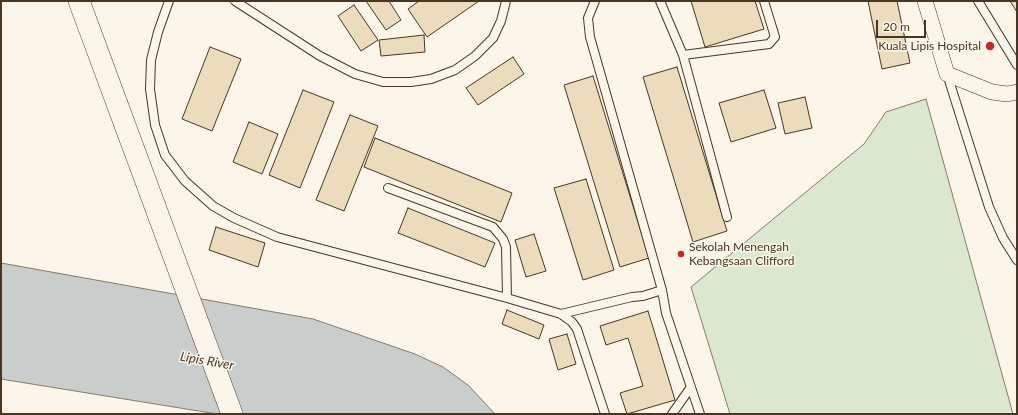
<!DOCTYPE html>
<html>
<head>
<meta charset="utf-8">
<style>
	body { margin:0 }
	#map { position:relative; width:1018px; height:415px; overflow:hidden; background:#fbf6e9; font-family:Lato,sans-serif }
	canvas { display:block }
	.frame { position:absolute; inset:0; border:2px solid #4a3520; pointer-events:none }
	.scale { position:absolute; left:876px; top:20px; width:50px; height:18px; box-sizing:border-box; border:2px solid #4a3520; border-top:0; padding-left:5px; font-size:12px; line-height:14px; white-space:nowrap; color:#4a3520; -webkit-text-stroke:3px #fbf6e9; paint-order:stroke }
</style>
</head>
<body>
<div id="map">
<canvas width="1018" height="415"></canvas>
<div class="frame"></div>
<div class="scale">20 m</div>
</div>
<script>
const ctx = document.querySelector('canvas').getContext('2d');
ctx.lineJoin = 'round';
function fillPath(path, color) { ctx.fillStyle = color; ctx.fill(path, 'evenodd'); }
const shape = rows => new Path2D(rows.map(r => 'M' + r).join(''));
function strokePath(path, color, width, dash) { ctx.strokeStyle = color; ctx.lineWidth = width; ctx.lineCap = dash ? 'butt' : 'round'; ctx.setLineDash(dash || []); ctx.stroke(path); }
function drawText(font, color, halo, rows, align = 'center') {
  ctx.font = font + ' Lato,sans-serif'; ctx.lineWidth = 3; ctx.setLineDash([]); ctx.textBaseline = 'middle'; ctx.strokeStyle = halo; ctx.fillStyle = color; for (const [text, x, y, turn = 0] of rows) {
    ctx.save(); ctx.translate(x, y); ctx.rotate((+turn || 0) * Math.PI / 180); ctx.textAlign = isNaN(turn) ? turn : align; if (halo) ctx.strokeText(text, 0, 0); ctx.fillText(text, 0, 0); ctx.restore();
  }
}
const green = shape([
	[926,99,1013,414,730,414,691,287,864,144,886,112,926,99]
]);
fillPath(green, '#dce7d0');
strokePath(green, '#887966', 1);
const water = shape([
	[1,263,313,319,415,354,443,367,468,385,495,414,217,414,1,379,1,263]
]);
fillPath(water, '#c9cecd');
strokePath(water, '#887966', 1);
const building = shape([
	[366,1,389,1,401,20,386,30,366,1],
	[419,1,479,1,427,37,408,9,419,1],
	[691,1,755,1,764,29,705,47,691,1],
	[868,1,897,1,910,63,882,69,868,1],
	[1010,1,1017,1,1017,12,1010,1],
	[354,5,378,40,361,51,338,16,354,5],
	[424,35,425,52,381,56,379,40,424,35],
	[210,47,241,59,212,131,182,119,210,47],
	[513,57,524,74,478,105,466,88,513,57],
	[677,67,727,231,693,242,643,77,677,67],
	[593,76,649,258,620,267,564,85,593,76],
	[303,90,334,102,300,188,269,175,303,90],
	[764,90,776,128,731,142,719,103,764,90],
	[805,97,812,128,785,134,778,103,805,97],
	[350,115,378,126,344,211,316,200,350,115],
	[249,122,278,134,262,174,233,162,249,122],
	[375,138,512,193,501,222,364,167,375,138],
	[586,179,614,270,583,280,554,188,586,179],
	[408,208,495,243,485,267,398,233,408,208],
	[216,227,265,243,258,267,209,250,216,227],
	[534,234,546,271,526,277,515,240,534,234],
	[507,310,544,325,539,339,502,324,507,310],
	[648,311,675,400,627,414,620,393,643,386,628,338,606,345,600,326,648,311],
	[567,334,576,364,558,370,549,339,567,334]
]);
fillPath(building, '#ecdcbc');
strokePath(building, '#4a3520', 1);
const lane = shape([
	[169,1,158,32,151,60,150,89,155,125,165,155,185,181,213,206,234,218,277,237,507,298,561,314,572,322,577,329,605,414],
	[235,1,320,56,355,74,383,82,411,82,431,79,455,70,475,56,493,38,501,21,506,1],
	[595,1,588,18,590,37,662,290],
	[660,1,683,55,769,44,775,37,764,1],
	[978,1,1017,65],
	[683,55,727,217],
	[947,74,989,207,1003,238,1017,260],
	[388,188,493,227,503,239,506,247,507,298],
	[561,314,632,297,643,296,662,290,666,313,700,414],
	[672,414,691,387]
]);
const street = shape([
	[925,1,947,74,992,92,1007,94,1017,92]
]);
const secondary = shape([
	[79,1,232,414]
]);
strokePath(lane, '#4a3520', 10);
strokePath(street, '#4a3520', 16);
strokePath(secondary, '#4a3520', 22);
strokePath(lane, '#fbf6e9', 8);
strokePath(street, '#fbf6e9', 15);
strokePath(secondary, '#fbf6e9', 21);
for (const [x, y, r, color] of [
	[990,46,5,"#c62828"],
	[681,254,4,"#c62828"]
]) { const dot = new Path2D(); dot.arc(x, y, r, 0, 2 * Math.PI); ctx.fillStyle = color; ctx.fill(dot); strokePath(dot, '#fbf6e9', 1.5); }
drawText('12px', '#4a3520', '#fbf6e9', [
	["Kuala Lipis Hospital",981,46],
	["Sekolah Menengah",689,247,"left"],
	["Kebangsaan Clifford",689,261,"left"]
], 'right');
drawText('italic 13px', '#4a3520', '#fbf6e9', [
	["Lipis River",207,361,10]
]);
</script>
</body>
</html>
